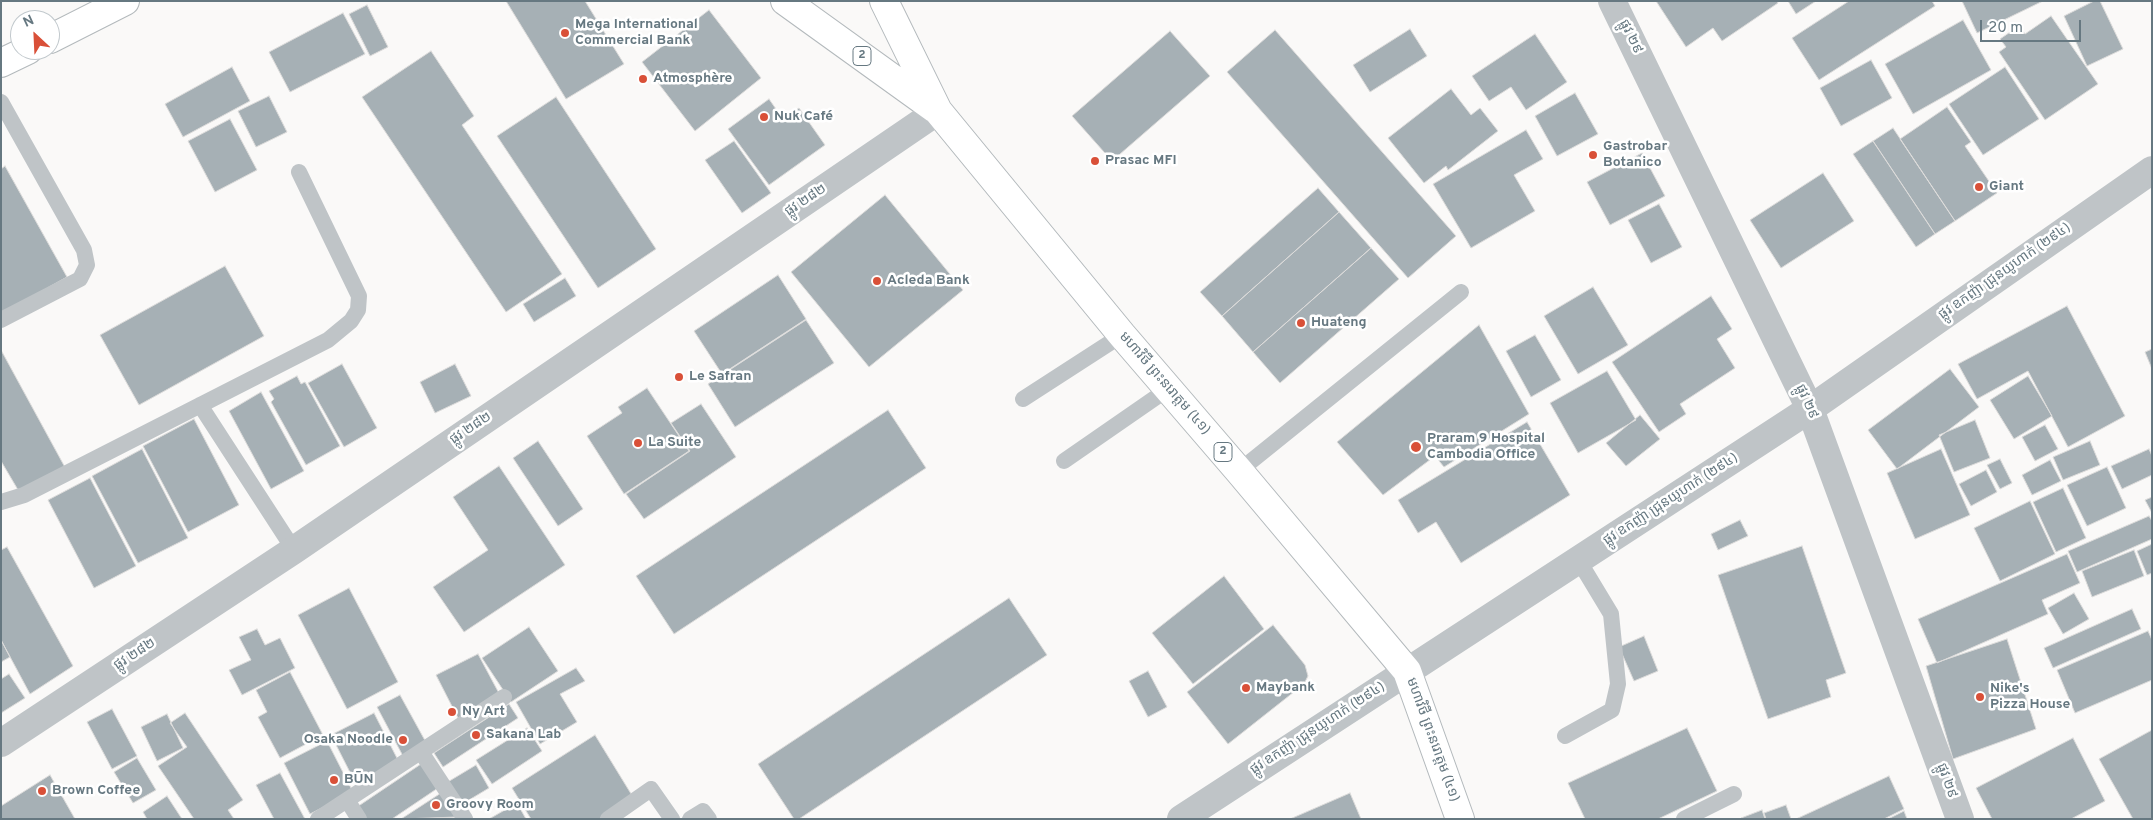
<!DOCTYPE html>
<html>
<head>
<meta charset="utf-8">
<style>
	body { margin:0 }
	#map { position:relative; width:2153px; height:820px; overflow:hidden; background:#faf9f8; font-family:Overpass,sans-serif }
	canvas { display:block }
	.frame { position:absolute; inset:0; border:2px solid #667881; pointer-events:none }
	.north { position:absolute; left:10px; top:10px; width:50px; height:50px; box-sizing:border-box; background:#fff; border:1px solid #c2c9cd; border-radius:50%; rotate:335deg; font-size:14px; font-weight:700; line-height:20px; text-align:center; color:#667881 }
	.north::after { content:''; display:block; margin:auto; width:18px; height:22px; background:#d95038; clip-path:polygon(50% 0,100% 100%,50% 72%,0 100%) }
	.scale { position:absolute; left:1980px; top:20px; width:101px; height:22px; box-sizing:border-box; border:2px solid #667881; border-top:0; padding-left:6px; font-size:15px; line-height:18px; white-space:nowrap; color:#667881; -webkit-text-stroke:4px #fff; paint-order:stroke }
</style>
</head>
<body>
<div id="map">
<canvas width="2153" height="820"></canvas>
<div class="frame"></div>
<div class="north">N</div>
<div class="scale">20 m</div>
</div>
<script>
const ctx = document.querySelector('canvas').getContext('2d');
ctx.lineJoin = 'round';
function fillPath(path, color) { ctx.fillStyle = color; ctx.fill(path, 'evenodd'); }
const shape = rows => new Path2D(rows.map(r => 'M' + r).join(''));
function strokePath(path, color, width, dash) { ctx.strokeStyle = color; ctx.lineWidth = width; ctx.lineCap = dash ? 'butt' : 'round'; ctx.setLineDash(dash || []); ctx.stroke(path); }
function drawText(font, color, halo, rows, align = 'center') {
  ctx.font = font + ' Overpass,"Noto Sans Khmer",sans-serif'; ctx.lineWidth = 5; ctx.setLineDash([]); ctx.textBaseline = 'middle'; ctx.strokeStyle = halo; ctx.fillStyle = color; for (const [text, x, y, turn = 0] of rows) {
    ctx.save(); ctx.translate(x, y); ctx.rotate((+turn || 0) * Math.PI / 180); ctx.textAlign = isNaN(turn) ? turn : align; if (halo) ctx.strokeText(text, 0, 0); ctx.fillText(text, 0, 0); ctx.restore();
  }
}
const building = shape([
	[506,1,585,1,624,64,566,99,506,1],
	[1656,1,1777,1,1778,3,1722,41,1713,28,1686,47,1656,1],
	[1788,1,1816,1,1796,14,1788,1],
	[1849,1,1932,1,1935,6,1819,80,1792,38,1849,1],
	[1962,1,2043,1,1977,33,1962,1],
	[2094,1,2100,1,2123,49,2087,66,2064,16,2094,1],
	[367,5,388,47,370,56,349,14,367,5],
	[709,10,761,78,695,131,642,62,709,10],
	[343,13,365,54,290,92,269,52,343,13],
	[2051,16,2098,84,2045,120,1999,52,2006,47,2000,39,2019,26,2025,34,2051,16],
	[1963,20,1991,70,1913,114,1885,64,1963,20],
	[1410,29,1427,56,1370,92,1353,65,1410,29],
	[1275,30,1456,236,1408,278,1227,72,1275,30],
	[1170,31,1210,76,1112,161,1072,116,1170,31],
	[1535,34,1567,82,1526,110,1511,87,1489,101,1472,76,1535,34],
	[431,51,474,116,462,125,562,274,506,312,362,97,431,51],
	[1871,60,1892,98,1841,126,1820,88,1871,60],
	[232,67,250,101,183,137,165,104,232,67],
	[2005,67,2039,119,1983,155,1949,104,2005,67],
	[1451,89,1471,115,1480,108,1498,131,1448,170,1446,166,1424,183,1388,138,1451,89],
	[1575,93,1598,134,1557,156,1535,116,1575,93],
	[269,96,287,132,256,147,238,111,269,96],
	[556,97,656,249,598,288,497,136,556,97],
	[769,99,783,119,799,108,825,145,769,185,728,129,769,99],
	[1947,107,1971,142,1965,146,1997,193,1955,221,1900,139,1947,107],
	[230,119,257,170,215,192,188,141,230,119],
	[1893,128,1955,221,1935,234,1873,141,1893,128],
	[1526,130,1543,159,1514,175,1535,211,1471,248,1433,184,1526,130],
	[734,141,771,193,742,213,705,160,734,141],
	[1873,141,1935,234,1916,247,1853,154,1873,141],
	[1642,153,1665,196,1610,225,1587,182,1642,153],
	[5,166,67,277,1,314,1,169,5,166],
	[1823,173,1854,221,1781,268,1750,220,1823,173],
	[1318,188,1339,212,1222,316,1200,292,1318,188],
	[885,195,963,290,869,367,791,272,885,195],
	[1659,204,1682,247,1651,263,1628,220,1659,204],
	[1339,212,1371,248,1253,352,1222,316,1339,212],
	[1371,248,1399,279,1280,383,1253,352,1371,248],
	[225,266,264,336,139,405,100,335,225,266],
	[778,275,806,319,722,374,694,331,778,275],
	[565,278,576,296,534,322,523,304,565,278],
	[1593,287,1628,345,1578,374,1544,316,1593,287],
	[1711,296,1732,329,1717,339,1735,368,1680,404,1686,414,1659,432,1612,362,1711,296],
	[2067,306,2125,416,2068,447,2028,371,1977,399,1958,364,2067,306],
	[806,320,834,363,735,427,708,384,806,320],
	[1479,325,1529,414,1444,467,1435,456,1383,495,1337,442,1479,325],
	[1535,335,1561,380,1531,397,1506,351,1535,335],
	[2152,349,2152,369,2145,352,2152,349],
	[1,350,67,471,21,495,1,461,1,350],
	[342,364,377,428,344,447,308,383,342,364],
	[455,364,471,396,435,413,420,382,455,364],
	[1950,369,1979,407,1897,469,1868,430,1950,369],
	[1607,371,1636,420,1578,453,1550,403,1607,371],
	[297,376,301,384,305,382,340,446,306,465,271,402,274,399,269,391,297,376],
	[2028,376,2052,416,2014,439,1990,400,2028,376],
	[647,388,689,451,624,494,587,436,622,413,618,407,647,388],
	[261,392,304,471,271,489,229,411,261,392],
	[701,404,736,457,644,519,626,494,690,451,671,423,701,404],
	[888,410,926,468,674,634,636,576,888,410],
	[1640,415,1660,439,1626,466,1606,443,1640,415],
	[194,419,239,505,188,532,143,446,194,419],
	[1975,420,1990,458,1954,472,1939,435,1975,420],
	[1527,422,1570,495,1461,563,1436,522,1418,533,1398,500,1527,422],
	[2045,425,2058,449,2035,461,2022,437,2045,425],
	[538,441,583,509,558,526,513,458,538,441],
	[2090,441,2100,465,2063,480,2053,457,2090,441],
	[142,449,188,538,138,563,92,476,142,449],
	[1941,449,1970,515,1915,539,1887,473,1941,449],
	[2149,449,2152,456,2152,475,2122,489,2111,466,2149,449],
	[2000,459,2012,483,2000,489,1987,465,2000,459],
	[2050,460,2061,481,2032,495,2022,475,2050,460],
	[499,466,565,565,464,632,433,587,488,550,453,497,499,466],
	[2107,467,2126,508,2087,526,2067,485,2107,467],
	[1986,470,1997,492,1971,506,1959,484,1986,470],
	[90,478,136,566,94,588,48,500,90,478],
	[2063,488,2086,538,2056,552,2033,502,2063,488],
	[2152,497,2152,513,2145,500,2152,497],
	[2030,501,2055,554,2000,581,1974,528,2030,501],
	[2149,516,2152,521,2152,539,2077,572,2068,551,2149,516],
	[1740,520,1748,536,1718,550,1711,534,1740,520],
	[2152,544,2152,573,2147,575,2137,551,2152,544],
	[1802,546,1846,673,1826,680,1831,697,1768,719,1718,575,1802,546],
	[7,547,73,666,30,694,1,640,1,550,7,547],
	[2134,550,2144,576,2092,597,2082,571,2134,550],
	[2067,554,2080,583,2042,600,2048,614,1937,663,1918,619,2067,554],
	[1224,576,1264,629,1193,684,1152,633,1224,576],
	[349,588,398,682,347,709,298,615,349,588],
	[2074,593,2089,619,2063,634,2048,608,2074,593],
	[1009,598,1047,655,799,819,794,819,758,764,1009,598],
	[2132,609,2141,629,2053,668,2044,648,2132,609],
	[1273,625,1305,665,1308,676,1304,684,1228,744,1187,692,1273,625],
	[529,627,558,671,511,702,482,658,529,627],
	[257,629,265,645,280,638,295,668,242,695,229,670,251,660,239,637,257,629],
	[2148,631,2152,640,2152,680,2075,713,2057,670,2148,631],
	[1644,636,1658,671,1634,681,1619,647,1644,636],
	[2007,639,2036,729,1953,759,1926,666,2007,639],
	[1,640,10,657,1,662,1,640],
	[478,654,501,697,458,718,436,675,478,654],
	[576,668,585,681,560,694,577,722,540,744,516,702,576,668],
	[1148,671,1167,707,1148,717,1129,681,1148,671],
	[290,672,323,735,280,758,258,717,267,712,256,690,290,672],
	[9,674,25,698,1,713,1,679,9,674],
	[400,695,428,746,404,758,377,707,400,695],
	[509,704,518,718,443,767,434,753,509,704],
	[112,709,137,756,112,769,87,722,112,709],
	[185,713,243,800,228,810,234,819,194,819,158,766,187,747,170,723,185,713],
	[374,713,400,764,357,786,331,735,374,713],
	[167,714,183,748,157,761,141,727,167,714],
	[527,728,542,751,492,784,476,760,527,728],
	[1687,728,1717,791,1658,819,1585,819,1568,783,1687,728],
	[2152,730,2152,819,2133,819,2099,759,2152,730],
	[595,735,633,797,599,819,531,819,512,788,595,735],
	[2073,738,2105,801,2071,819,1992,819,1976,788,2073,738],
	[327,741,353,792,310,814,284,763,327,741],
	[137,758,156,790,133,803,114,772,137,758],
	[421,764,438,788,392,819,365,819,357,807,421,764],
	[476,765,489,788,459,806,446,783,476,765],
	[280,773,305,819,274,819,256,785,280,773],
	[50,775,75,819,1,819,1,806,50,775],
	[1889,776,1904,809,1884,819,1796,819,1889,776],
	[441,793,457,817,401,819,441,793],
	[1350,793,1361,819,1290,819,1350,793],
	[167,796,182,819,147,819,143,812,167,796],
	[517,803,526,819,489,819,517,803],
	[1786,805,1791,819,1766,819,1764,813,1786,805],
	[1762,810,1765,819,1741,819,1741,818,1762,810],
	[1904,811,1907,819,1888,819,1904,811]
]);
fillPath(building, '#a6b0b5');
strokePath(building, '#dcdbda', 1);
const primary = shape([
	[785,1,935,109],
	[884,1,938,111,1122,335,1239,471,1407,671,1460,819],
	[50,39,125,1],
	[1,63,28,50]
]);
strokePath(primary, '#b3b9bc', 30);
strokePath(shape([
	[1,102,84,250,87,265,80,279,1,320],
	[1023,399,1122,335],
	[200,405,294,550],
	[1064,461,1168,389],
	[1239,471,1461,292],
	[1,502,24,495,328,340,351,321,358,310,359,296,299,172],
	[1565,736,1612,710,1618,684,1611,614,1579,561],
	[421,752,465,819],
	[347,800,359,819],
	[318,819,504,697],
	[608,819,651,789,672,819],
	[690,819,703,811,709,819],
	[1684,819,1734,794]
]), '#bfc4c7', 16);
strokePath(shape([
	[1612,1,1810,409,1960,819],
	[1,743,294,550,938,111]
]), '#bfc4c7', 28);
strokePath(shape([
	[1181,819,1810,409,2152,170]
]), '#bfc4c7', 28);
strokePath(primary, '#fff', 28);
for (const [x, y, r, color] of [
	[565,33,5,"#d95038"],
	[643,79,5,"#d95038"],
	[764,117,5,"#d95038"],
	[1593,155,5,"#d95038"],
	[1095,161,5,"#d95038"],
	[1979,187,5,"#d95038"],
	[877,281,5,"#d95038"],
	[1301,323,5,"#d95038"],
	[679,377,5,"#d95038"],
	[638,443,5,"#d95038"],
	[1416,447,6,"#d95038"],
	[1246,688,5,"#d95038"],
	[1980,697,5,"#d95038"],
	[452,712,5,"#d95038"],
	[476,735,5,"#d95038"],
	[403,740,5,"#d95038"],
	[334,780,5,"#d95038"],
	[42,791,5,"#d95038"],
	[436,805,5,"#d95038"]
]) { const dot = new Path2D(); dot.arc(x, y, r, 0, 2 * Math.PI); ctx.fillStyle = color; ctx.fill(dot); strokePath(dot, '#fff', 2); }
for (const [x, y, w] of [
	[862,56,18],
	[1223,452,18]
]) { const box = new Path2D(); box.roundRect(x - w / 2, y - 9.5, w, 19, 4); ctx.fillStyle = '#fff'; ctx.fill(box); strokePath(box, '#667881', 1); }
drawText('bold 12px', '#667881', null, [
	["2",862,56],
	["2",1223,452]
]);
drawText('bold 14px', '#667881', '#fff', [
	["Mega International",575,25],
	["Commercial Bank",575,41],
	["Atmosphère",653,79],
	["Nuk Café",774,117],
	["Gastrobar",1603,147],
	["Botanico",1603,163],
	["Prasac MFI",1105,161],
	["Giant",1989,187],
	["Acleda Bank",887,281],
	["Huateng",1311,323],
	["Le Safran",689,377],
	["Praram 9 Hospital",1427,439],
	["Cambodia Office",1427,455],
	["La Suite",648,443],
	["Maybank",1256,688],
	["Nike's",1990,689],
	["Pizza House",1990,705],
	["Ny Art",462,712],
	["Sakana Lab",486,735],
	["Osaka Noodle",393,740,"right"],
	["BŪN",344,780],
	["Brown Coffee",52,791],
	["Groovy Room",446,805]
], 'left');
drawText('14px', '#667881', '#fff', [
	["ផ្លូវ ២៩",1630,37,64],
	["ផ្លូវ ២៨២",806,201,-34],
	["ផ្លូវ ឧកញ៉ា ជ្រុនយូហាក់ (២៩៤)",2005,272,-35],
	["មហាវិថី ព្រះនរោត្តម (៤១)",1164,384,49],
	["ផ្លូវ ២៩",1806,402,66],
	["ផ្លូវ ២៨២",471,429,-34],
	["ផ្លូវ ឧកញ៉ា ជ្រុនយូហាក់ (២៩៤)",1671,500,-33],
	["ផ្លូវ ២៨២",135,655,-33],
	["ផ្លូវ ឧកញ៉ា ជ្រុនយូហាក់ (២៩៤)",1318,729,-33],
	["មហាវិថី ព្រះនរោត្តម (៤១)",1432,740,70],
	["ផ្លូវ ២៩",1946,781,70]
]);
</script>
</body>
</html>
